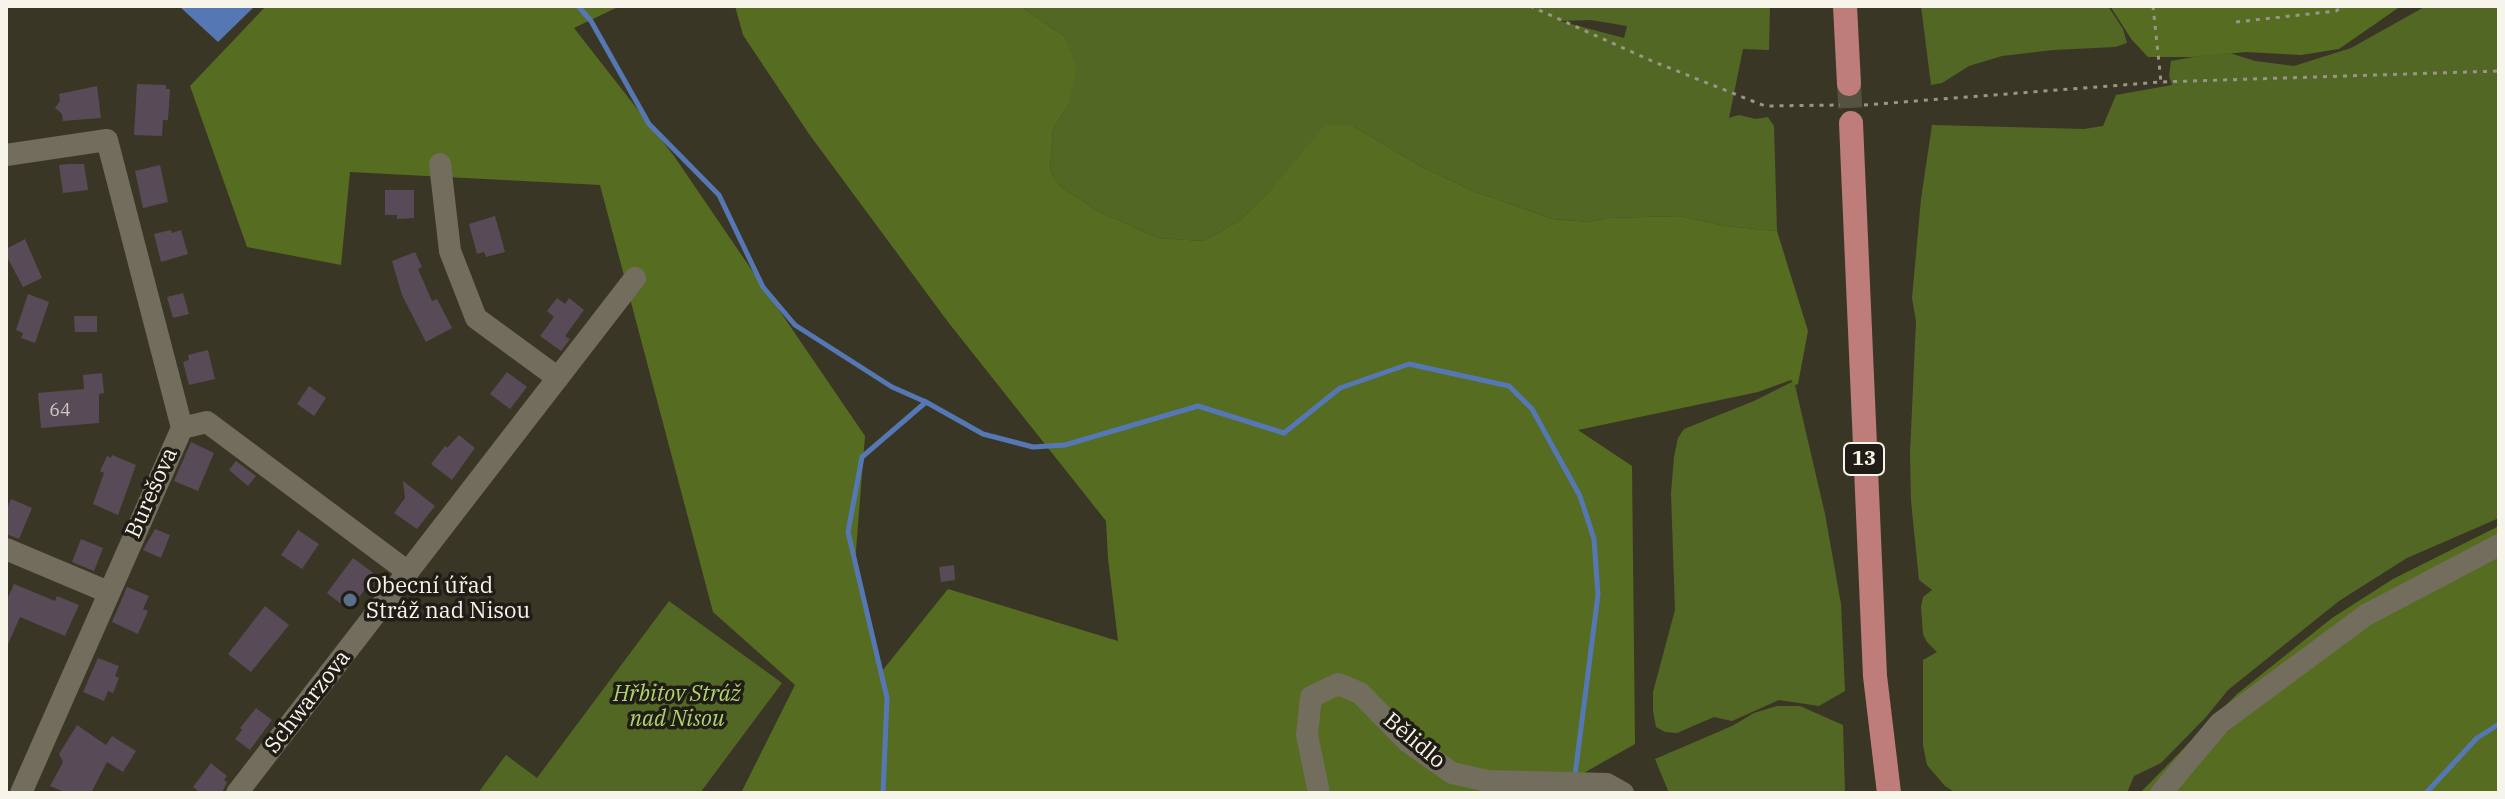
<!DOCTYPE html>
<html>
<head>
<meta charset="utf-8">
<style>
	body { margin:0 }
	#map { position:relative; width:2505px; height:799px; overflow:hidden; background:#3a3626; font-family:"IBM Plex Serif",serif }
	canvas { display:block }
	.frame { position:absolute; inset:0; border:8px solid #f7f4ea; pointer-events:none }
</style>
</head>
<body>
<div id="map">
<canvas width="2505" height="799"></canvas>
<div class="frame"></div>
</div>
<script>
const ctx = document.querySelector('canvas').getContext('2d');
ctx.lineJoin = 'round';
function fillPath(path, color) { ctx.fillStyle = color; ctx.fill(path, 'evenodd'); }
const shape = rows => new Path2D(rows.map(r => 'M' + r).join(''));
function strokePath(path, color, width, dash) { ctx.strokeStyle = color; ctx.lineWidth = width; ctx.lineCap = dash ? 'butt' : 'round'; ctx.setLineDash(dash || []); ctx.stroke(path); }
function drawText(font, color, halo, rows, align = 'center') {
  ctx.font = font + ' "IBM Plex Serif",serif'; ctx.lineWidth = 7; ctx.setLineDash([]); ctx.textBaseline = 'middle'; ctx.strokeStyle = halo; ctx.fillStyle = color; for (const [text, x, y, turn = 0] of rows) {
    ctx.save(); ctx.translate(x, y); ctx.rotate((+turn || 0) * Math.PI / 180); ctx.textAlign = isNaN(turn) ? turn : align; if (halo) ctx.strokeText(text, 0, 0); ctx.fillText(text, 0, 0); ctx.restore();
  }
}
fillPath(shape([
	[1020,6,1770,6,1769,50,1743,49,1729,118,1739,115,1756,119,1768,117,1774,126,1777,231,1726,226,1680,216,1607,218,1588,222,1553,219,1473,191,1422,167,1353,126,1272,189,1239,221,1203,241,1158,238,1098,211,1060,186,1050,171,1053,129,1068,105,1064,36],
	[1591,20,1627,26,1624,38,1560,21],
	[1921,6,2108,6,2123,29,2127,43,2115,47,2053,50,2002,56,1969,66,1942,83,1931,85],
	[2426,6,2499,6,2499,518,2407,558,2339,601,2228,690,2206,717,2161,763,2134,776,2127,793,1956,793,1945,786,1927,765,1923,745,1923,660,1937,652,1927,642,1923,634,1921,607,1923,597,1932,590,1919,580,1911,501,1910,454,1916,321,1912,298,1921,199,1932,125,2084,129,2103,126,2116,95,2172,85,2169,76,2171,61,2199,56,2230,53,2255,61,2294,66,2351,48],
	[1794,381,1825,514,1841,604,1845,691,1819,706,1779,700,1732,721,1714,717,1677,733,1665,732,1656,727,1653,711,1653,692,1675,610,1671,493,1674,457,1678,438,1684,429,1754,401],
	[669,601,782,683,700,793,478,793,506,755,537,778],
	[1777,706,1800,706,1843,725,1845,793,1669,793,1655,759,1732,726,1754,713]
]), '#536725');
fillPath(shape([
	[266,6,620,6,574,28,674,156,865,436,855,563,882,671,948,589,1118,641,1108,558,1106,521,948,322,809,134,743,35,735,6,1020,6,1064,36,1077,68,1068,105,1053,129,1050,171,1060,186,1098,211,1158,238,1203,241,1239,221,1272,189,1325,125,1353,126,1422,167,1473,191,1553,219,1588,222,1607,218,1680,216,1726,226,1777,231,1808,331,1798,384,1795,385,1791,380,1758,392,1578,430,1632,466,1635,744,1566,783,1571,793,741,793,795,685,713,612,600,185,350,172,341,265,247,247,190,86],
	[2110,6,2401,6,2339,49,2301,55,2246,52,2191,57,2148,57,2132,40],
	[2499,526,2499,793,2140,793,2237,694,2332,618,2393,579]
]), '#566c20');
fillPath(shape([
	[179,6,255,6,218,42]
]), '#5578b5');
strokePath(shape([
	[578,6,591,21,649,124,719,195,763,287,795,325,892,387,926,402,983,434,1033,447,1065,445,1198,406,1284,433,1340,388,1409,364,1509,386,1532,409,1580,496,1594,539,1598,595,1575,775],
	[883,793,887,698,848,532,862,457,926,402],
	[2426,793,2477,738,2499,724]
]), '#5578b5', 5);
fillPath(shape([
	[137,84,166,85,166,89,170,89,168,120,163,120,162,136,134,135],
	[97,86,101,118,63,121,62,114,55,108,60,101,59,94],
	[69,164,84,164,88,190,63,193,59,165],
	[160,165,168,202,143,208,135,171],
	[385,190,414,190,414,218,397,219,397,215,385,215],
	[495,216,505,252,486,257,484,252,477,254,469,224],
	[171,230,172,233,181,230,188,254,161,262,154,234],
	[25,239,42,278,23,287,6,255,6,249],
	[415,252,422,267,418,269,432,301,437,299,452,328,426,342,402,295,392,261],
	[183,293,189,314,173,318,167,297],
	[28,294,49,302,35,343,21,338,23,333,16,330],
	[557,298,565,304,569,298,584,310,565,336,570,339,561,351,540,336,554,317,547,311],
	[74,316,97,316,97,332,75,332],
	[208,350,215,379,189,385,183,362,189,360,188,355],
	[507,372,527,387,510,409,490,394],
	[102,373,104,393,99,394,99,423,41,428,38,393,84,389,83,375],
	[309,386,326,398,314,416,297,404],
	[459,435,475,448,452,480,431,464,445,446,447,448],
	[191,442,214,453,198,491,174,481],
	[112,455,136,465,118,515,93,504,104,473,100,471,107,456,111,458],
	[236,461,256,476,248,486,229,470],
	[403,481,435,506,417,529,394,513,405,498],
	[11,499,32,508,19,539,6,534,6,511],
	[155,529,170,535,161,558,143,550],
	[298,530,319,544,302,569,281,555],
	[81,539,103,548,94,571,72,562],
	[353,558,376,575,349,610,327,593],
	[954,565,955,580,941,582,939,567],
	[14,584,55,601,57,596,79,605,65,636,20,617,6,649,6,602],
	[127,587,149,596,143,609,148,611,138,634,112,622],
	[265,606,289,625,251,672,228,654],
	[98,658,119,666,115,676,119,678,113,693,108,691,104,701,83,692],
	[256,708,272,720,250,750,235,739,242,730,240,728],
	[77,725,106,745,112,736,136,751,123,772,107,762,91,793,67,793,50,786,63,762,59,754],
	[211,763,227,776,224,780,227,782,222,793,201,793,193,787]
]), '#584a56');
strokePath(shape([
	[1849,84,1851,123]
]), '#565243', 24, [24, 12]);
strokePath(shape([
	[1530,6,1652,61,1765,106,1840,105],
	[2153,6,2161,82],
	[2236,22,2336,11,2343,6],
	[1864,105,2161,82,2499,71]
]), '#999689', 3, [4, 6]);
strokePath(shape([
	[6,155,107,140,182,428,21,793],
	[440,164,450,251,476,318,558,378],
	[182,428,207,422,408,572],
	[6,549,108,592],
	[237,793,635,278],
	[1319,793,1307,735,1311,697,1338,684,1360,693,1407,741,1452,773,1488,781,1607,784,1623,793],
	[2161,793,2220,723,2366,615,2499,545]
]), '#726d5c', 22);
strokePath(shape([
	[1845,6,1849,84],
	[1851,123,1875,676,1889,793]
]), '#be7d78', 24);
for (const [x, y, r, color] of [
	[350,600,8,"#5c6f8a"]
]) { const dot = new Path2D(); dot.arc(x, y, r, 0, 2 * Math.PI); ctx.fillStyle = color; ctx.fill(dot); strokePath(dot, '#1f1d16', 3); }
drawText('18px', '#cfcac5', null, [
	["64",60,411]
]);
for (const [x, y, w] of [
	[1864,459,40]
]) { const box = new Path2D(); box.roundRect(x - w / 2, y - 16, w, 32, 6); ctx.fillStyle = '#1f1d16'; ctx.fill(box); strokePath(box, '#f7f4ea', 2); }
drawText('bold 20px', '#f7f4ea', null, [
	["13",1864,459]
]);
drawText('22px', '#f7f4ea', '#1f1d16', [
	["Burešova",152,493,-66],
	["Schwarzova",308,702,-52],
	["Bělidlo",1414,741,40]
]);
drawText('22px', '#f7f4ea', '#1f1d16', [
	["Obecní úřad",366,587],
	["Stráž nad Nisou",366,612]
], 'left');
drawText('italic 22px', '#b2d26d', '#1f1d16', [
	["Hřbitov Stráž",677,695],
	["nad Nisou",677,720]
]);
</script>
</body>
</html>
